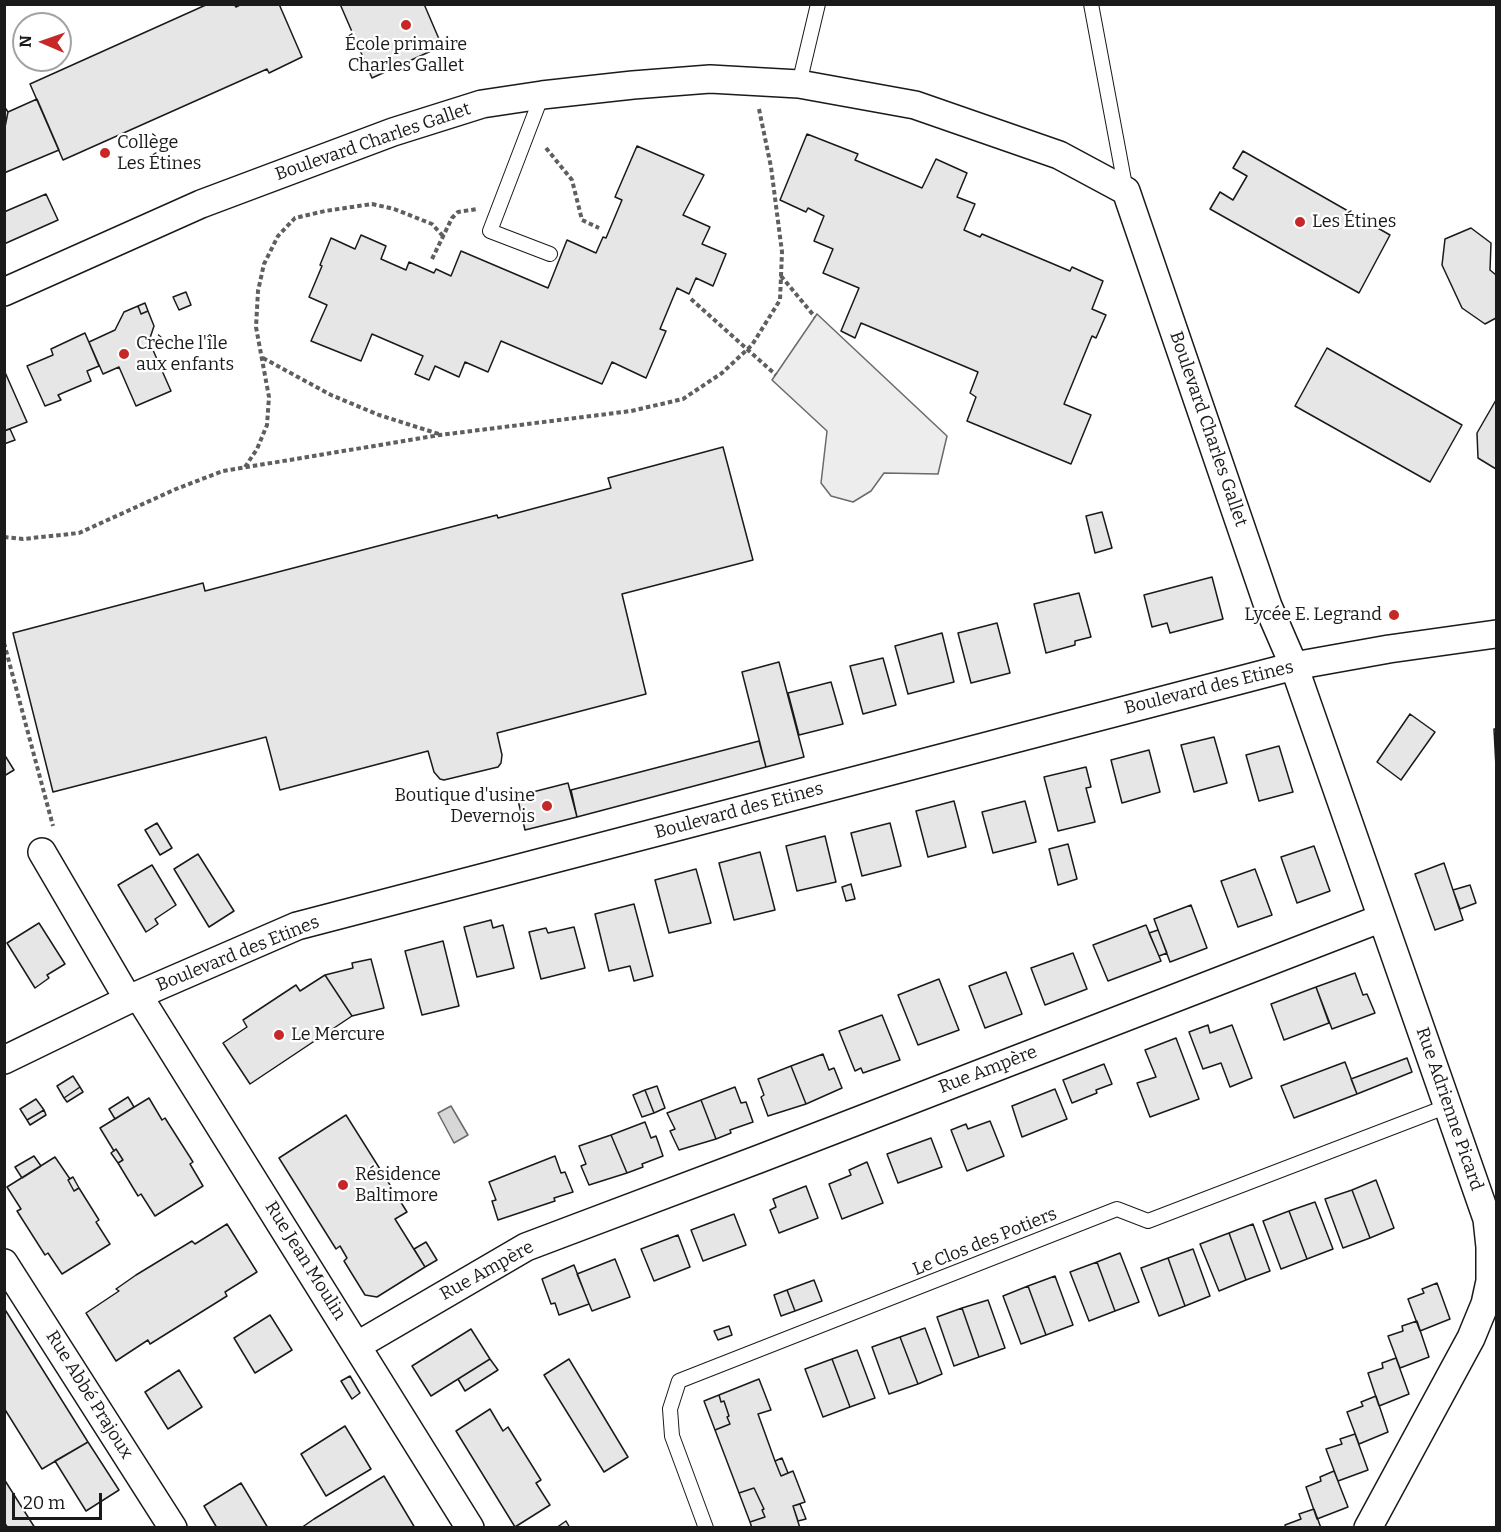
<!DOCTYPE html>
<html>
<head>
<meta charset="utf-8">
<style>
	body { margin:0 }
	#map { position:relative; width:1501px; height:1532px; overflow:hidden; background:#fff; font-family:Bitter,serif }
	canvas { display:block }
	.frame { position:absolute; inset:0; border:6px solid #1a1a1a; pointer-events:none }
	.north { position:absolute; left:12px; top:12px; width:60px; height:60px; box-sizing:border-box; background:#fff; border:2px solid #a3a3a3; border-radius:50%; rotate:272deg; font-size:16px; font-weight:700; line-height:24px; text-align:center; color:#1a1a1a }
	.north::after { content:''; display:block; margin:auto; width:21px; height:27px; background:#c62828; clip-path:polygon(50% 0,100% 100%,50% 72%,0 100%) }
	.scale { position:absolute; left:12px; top:1493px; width:90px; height:27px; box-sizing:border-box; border:3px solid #1a1a1a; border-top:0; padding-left:8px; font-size:18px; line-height:21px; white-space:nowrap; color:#1a1a1a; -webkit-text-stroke:4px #fff; paint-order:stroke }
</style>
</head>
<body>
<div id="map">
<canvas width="1501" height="1532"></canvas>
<div class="frame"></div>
<div class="north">N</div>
<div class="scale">20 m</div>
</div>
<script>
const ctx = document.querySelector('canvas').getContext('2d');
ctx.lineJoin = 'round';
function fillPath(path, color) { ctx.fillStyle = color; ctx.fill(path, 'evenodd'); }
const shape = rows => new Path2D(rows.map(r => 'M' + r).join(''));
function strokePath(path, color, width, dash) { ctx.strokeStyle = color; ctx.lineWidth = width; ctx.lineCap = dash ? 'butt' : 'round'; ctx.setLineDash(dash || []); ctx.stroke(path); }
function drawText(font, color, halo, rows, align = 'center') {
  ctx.font = font + ' Bitter,serif'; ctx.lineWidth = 4.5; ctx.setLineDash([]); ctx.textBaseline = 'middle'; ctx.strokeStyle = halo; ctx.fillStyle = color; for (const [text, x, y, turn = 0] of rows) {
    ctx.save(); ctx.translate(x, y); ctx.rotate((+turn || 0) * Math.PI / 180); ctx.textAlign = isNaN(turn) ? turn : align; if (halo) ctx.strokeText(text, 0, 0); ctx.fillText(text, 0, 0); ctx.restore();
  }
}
const green = shape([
	[817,314,947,436,938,474,884,473,871,491,853,502,831,496,821,483,827,431,772,380,817,314]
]);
fillPath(green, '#ededed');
strokePath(green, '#6a6a6a', 1.5);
const water = shape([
	[451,1106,468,1135,454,1143,438,1113,451,1106]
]);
fillPath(water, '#d7d7d7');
strokePath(water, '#6a6a6a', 1.5);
const building = shape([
	[208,4,234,4,236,7,242,4,279,4,302,57,269,73,267,69,63,160,30,84,208,4],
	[340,4,424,4,442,46,372,78,340,4],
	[37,99,59,150,4,173,4,132,8,112,37,99],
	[4,106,8,112,4,132,4,106],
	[807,134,858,154,855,160,922,188,936,159,967,173,957,197,975,204,964,230,980,237,982,234,1070,271,1072,267,1103,281,1092,309,1106,315,1096,338,1092,336,1064,404,1091,415,1071,464,967,421,976,397,970,393,978,372,861,323,855,338,841,331,859,288,823,273,833,249,814,241,824,216,808,208,806,212,780,200,807,134],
	[637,146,704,175,683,215,710,227,702,244,726,254,713,286,696,278,689,294,677,288,660,329,666,331,646,378,612,362,602,384,501,341,488,372,465,362,459,377,435,366,429,380,415,374,423,356,372,334,361,361,311,341,327,305,309,297,322,266,320,265,331,238,355,249,361,235,386,246,381,259,406,270,409,262,434,273,436,269,451,276,461,251,548,288,567,240,596,253,603,237,606,238,622,200,615,197,637,146],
	[1243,151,1390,235,1359,293,1210,209,1220,192,1233,200,1247,176,1233,168,1243,151],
	[46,194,58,220,4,244,4,212,46,194],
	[1471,228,1491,243,1490,270,1496,275,1496,318,1485,324,1462,308,1442,265,1445,239,1471,228],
	[186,292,191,305,179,310,173,297,186,292],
	[145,303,148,311,141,314,138,306,145,303],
	[138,306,141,314,148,311,154,326,149,341,171,391,136,406,119,367,103,374,89,342,115,330,124,312,138,306],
	[85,333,99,366,87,371,91,381,58,395,61,400,45,406,27,366,53,355,51,349,85,333],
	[1327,348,1462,425,1430,482,1295,406,1327,348],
	[4,370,27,422,4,431,4,370],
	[1496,400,1496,469,1478,458,1477,433,1496,400],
	[10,429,15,440,4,444,4,431,10,429],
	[723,447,753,560,622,594,646,694,497,733,502,755,501,763,498,767,444,780,440,779,434,772,428,751,280,790,266,737,53,792,13,633,203,583,205,591,497,515,498,518,611,488,608,478,723,447],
	[1102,512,1112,548,1095,553,1086,516,1102,512],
	[1212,577,1223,619,1170,633,1167,623,1152,627,1144,595,1212,577],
	[1079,593,1091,637,1075,641,1075,645,1046,653,1034,604,1079,593],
	[997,623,1010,673,971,683,958,633,997,623],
	[942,633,954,682,908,694,895,646,942,633],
	[883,658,896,705,863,714,850,666,883,658],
	[779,662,804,757,766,767,742,672,779,662],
	[831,682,843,724,799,735,788,693,831,682],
	[1410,714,1435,732,1401,780,1377,762,1410,714],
	[1494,729,1496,729,1496,767,1494,729],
	[1214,737,1227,783,1194,792,1181,745,1214,737],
	[759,741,766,767,577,817,571,790,759,741],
	[1279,746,1293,792,1259,801,1246,755,1279,746],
	[1149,750,1160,792,1122,803,1111,760,1149,750],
	[4,754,14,770,4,776,4,754],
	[1086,767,1091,787,1086,788,1095,822,1058,831,1044,777,1086,767],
	[568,783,577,817,525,830,517,796,568,783],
	[954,801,966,847,928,857,916,811,954,801],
	[1025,801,1036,842,993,853,982,812,1025,801],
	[157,823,172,848,160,855,145,830,157,823],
	[890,823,901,866,862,876,851,833,890,823],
	[825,836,836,882,797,891,786,846,825,836],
	[1068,844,1077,879,1058,885,1049,849,1068,844],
	[1314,846,1330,891,1297,903,1281,857,1314,846],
	[760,852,775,910,734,920,719,863,760,852],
	[198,854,234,911,209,927,174,869,198,854],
	[1444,863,1463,920,1435,930,1415,874,1444,863],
	[152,865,176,905,155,919,158,924,146,932,118,885,152,865],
	[696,869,711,923,669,933,655,880,696,869],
	[1255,869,1272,915,1238,927,1221,881,1255,869],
	[851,884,855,899,846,901,842,887,851,884],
	[1470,885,1476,903,1460,909,1453,890,1470,885],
	[634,904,653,976,634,981,630,966,609,971,595,914,634,904],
	[1191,905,1207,948,1170,962,1154,919,1191,905],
	[491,920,493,928,503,925,514,968,477,977,464,927,491,920],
	[39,923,65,964,47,975,49,978,35,988,7,943,39,923],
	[1146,925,1161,961,1108,981,1093,945,1146,925],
	[574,927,585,968,541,979,529,932,546,928,548,933,574,927],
	[1158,930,1167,953,1159,956,1149,933,1158,930],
	[443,941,459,1006,422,1015,405,951,443,941],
	[1073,953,1087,989,1045,1005,1031,968,1073,953],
	[371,959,384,1008,352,1016,325,975,353,968,352,963,371,959],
	[1006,972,1022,1014,985,1028,969,986,1006,972],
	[1355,973,1363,995,1367,994,1375,1013,1332,1029,1316,987,1355,973],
	[325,975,352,1016,250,1084,223,1043,247,1027,243,1020,296,985,300,991,325,975],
	[939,979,959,1030,918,1045,898,995,939,979],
	[1316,987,1329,1023,1284,1040,1271,1004,1316,987],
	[882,1015,900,1060,863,1073,861,1068,855,1071,839,1031,882,1015],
	[1208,1025,1210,1033,1232,1025,1252,1078,1230,1087,1221,1063,1203,1069,1189,1032,1208,1025],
	[1176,1038,1199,1099,1150,1117,1137,1083,1156,1077,1145,1050,1176,1038],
	[823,1054,829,1070,834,1068,842,1088,806,1104,791,1066,823,1054],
	[1407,1058,1412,1072,1357,1094,1351,1079,1407,1058],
	[1345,1062,1357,1094,1294,1118,1281,1086,1345,1062],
	[1104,1064,1112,1084,1096,1090,1097,1093,1072,1103,1063,1080,1104,1064],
	[791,1066,806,1104,768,1116,761,1097,764,1095,758,1079,791,1066],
	[73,1076,80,1087,64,1098,57,1086,73,1076],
	[657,1086,665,1108,654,1113,645,1090,657,1086],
	[80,1087,83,1092,67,1102,64,1098,80,1087],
	[735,1087,741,1103,746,1102,753,1122,730,1130,731,1133,716,1139,701,1100,735,1087],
	[1055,1089,1067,1119,1022,1137,1012,1106,1055,1089],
	[645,1090,654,1113,642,1117,633,1095,645,1090],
	[128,1097,134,1107,115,1119,109,1109,128,1097],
	[149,1098,162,1120,165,1118,193,1162,190,1164,203,1186,155,1216,141,1194,138,1196,118,1163,123,1160,116,1149,114,1151,100,1128,149,1098],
	[36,1099,44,1110,27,1120,20,1109,36,1099],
	[701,1100,716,1139,679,1150,670,1131,675,1129,667,1113,701,1100],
	[44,1110,46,1115,30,1125,27,1120,44,1110],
	[346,1115,407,1212,395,1219,425,1267,377,1297,365,1295,344,1261,347,1258,340,1246,336,1249,279,1158,346,1115],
	[990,1121,1004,1156,967,1171,951,1130,966,1124,968,1129,990,1121],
	[645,1122,651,1138,656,1136,663,1156,642,1164,643,1167,627,1173,611,1135,645,1122],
	[611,1135,627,1173,589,1185,581,1166,586,1164,579,1146,611,1135],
	[931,1138,942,1167,898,1183,887,1154,931,1138],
	[116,1149,123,1160,118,1163,111,1153,116,1149],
	[34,1156,41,1166,22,1178,15,1167,34,1156],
	[555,1156,561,1173,565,1172,573,1192,554,1198,555,1201,498,1220,492,1201,496,1200,489,1182,555,1156],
	[55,1157,70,1179,68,1180,74,1191,79,1188,99,1220,96,1222,110,1244,62,1274,48,1253,45,1255,17,1211,21,1209,7,1187,55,1157],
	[867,1162,883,1203,842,1219,829,1184,851,1175,849,1170,867,1162],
	[73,1177,79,1188,74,1191,68,1180,73,1177],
	[1376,1180,1394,1228,1370,1238,1352,1190,1376,1180],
	[806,1186,818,1218,779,1233,770,1210,776,1207,773,1199,806,1186],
	[1352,1190,1370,1238,1343,1248,1325,1199,1352,1190],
	[1315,1202,1333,1249,1307,1259,1289,1211,1315,1202],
	[1289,1211,1307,1259,1281,1269,1263,1221,1289,1211],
	[734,1214,746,1245,703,1261,691,1230,734,1214],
	[227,1224,257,1272,225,1292,227,1296,150,1344,148,1340,116,1361,86,1313,119,1291,116,1289,136,1275,192,1241,195,1244,227,1224],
	[1253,1224,1270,1271,1246,1280,1229,1233,1253,1224],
	[1229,1233,1246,1280,1219,1291,1200,1244,1229,1233],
	[678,1235,690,1267,654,1281,641,1249,678,1235],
	[426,1242,437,1260,425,1267,414,1249,426,1242],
	[1193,1249,1210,1296,1185,1306,1168,1258,1193,1249],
	[1120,1253,1139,1302,1115,1311,1097,1262,1120,1253],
	[1168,1258,1185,1306,1159,1316,1141,1268,1168,1258],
	[615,1259,630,1297,592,1311,577,1274,615,1259],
	[1097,1262,1115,1311,1089,1321,1070,1272,1097,1262],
	[574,1265,589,1304,559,1315,555,1303,551,1304,542,1279,574,1265],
	[1055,1276,1073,1325,1046,1335,1028,1286,1055,1276],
	[814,1280,822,1301,795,1311,787,1290,814,1280],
	[1437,1283,1450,1319,1420,1331,1408,1299,1424,1293,1422,1289,1437,1283],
	[1028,1286,1046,1335,1021,1344,1003,1296,1028,1286],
	[787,1290,795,1311,781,1316,774,1295,787,1290],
	[988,1300,1005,1348,979,1357,962,1308,988,1300],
	[4,1308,88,1442,42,1469,4,1408,4,1308],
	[962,1308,979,1357,954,1366,937,1317,962,1308],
	[270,1315,292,1350,255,1373,234,1338,270,1315],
	[1417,1321,1429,1357,1400,1368,1388,1336,1403,1331,1402,1326,1417,1321],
	[729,1326,732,1335,718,1340,714,1331,729,1326],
	[925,1328,942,1374,918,1384,900,1337,925,1328],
	[471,1329,490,1359,431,1396,412,1366,471,1329],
	[900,1337,918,1384,889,1394,872,1347,900,1337],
	[857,1350,875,1398,850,1407,832,1359,857,1350],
	[1396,1358,1409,1394,1379,1406,1368,1373,1383,1368,1382,1363,1396,1358],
	[490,1359,498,1370,465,1391,458,1379,490,1359],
	[569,1359,628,1457,604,1472,544,1375,569,1359],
	[832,1359,850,1407,823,1417,805,1369,832,1359],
	[179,1370,202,1407,168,1429,145,1392,179,1370],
	[350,1376,360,1393,352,1399,341,1381,350,1376],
	[759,1379,771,1410,758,1414,775,1461,781,1476,793,1471,805,1502,793,1506,800,1528,752,1528,750,1522,765,1517,762,1510,764,1509,754,1488,739,1493,715,1430,730,1424,727,1417,729,1416,724,1401,721,1402,719,1395,759,1379],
	[719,1395,721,1402,724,1401,729,1416,727,1417,730,1424,715,1430,704,1401,719,1395],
	[1376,1396,1388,1432,1359,1444,1347,1412,1363,1406,1361,1402,1376,1396],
	[490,1409,503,1431,508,1427,541,1480,536,1483,550,1505,515,1527,456,1431,490,1409],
	[345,1426,371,1469,326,1496,301,1454,345,1426],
	[1355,1434,1368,1470,1338,1481,1326,1449,1342,1444,1340,1439,1355,1434],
	[88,1442,119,1490,86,1511,55,1461,88,1442],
	[782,1458,788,1473,781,1476,775,1461,782,1458],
	[1334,1471,1348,1507,1317,1519,1306,1487,1321,1481,1320,1477,1334,1471],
	[384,1476,415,1528,301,1528,314,1519,384,1476],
	[4,1479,35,1528,8,1528,4,1522,4,1479],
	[241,1483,268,1528,217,1528,204,1506,241,1483],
	[754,1488,764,1509,762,1510,765,1517,750,1522,739,1493,754,1488],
	[800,1504,806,1519,798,1521,793,1506,800,1504],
	[1314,1509,1321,1528,1286,1528,1285,1525,1301,1519,1299,1514,1314,1509],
	[566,1521,570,1528,556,1528,566,1521]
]);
fillPath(building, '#e6e6e6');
strokePath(building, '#1a1a1a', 1.5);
const lane = shape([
	[1091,4,1126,191],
	[799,84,818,4],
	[542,95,490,231,550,254],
	[706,1528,672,1436,670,1409,679,1381,1117,1209,1148,1221,1448,1106]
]);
const street = shape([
	[4,292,201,204,393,132,482,104,542,95,633,85,710,79,799,84,915,105,1059,155,1126,191,1268,606,1294,666,1382,918,759,1159,526,1247,358,1345],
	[42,852,128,999],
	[138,995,470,1528],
	[4,1060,138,995,297,926,1294,666,1389,649,1496,634],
	[4,1263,173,1528],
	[1368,1528,1471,1338,1485,1304,1490,1281,1490,1247,1487,1219,1382,918]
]);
strokePath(lane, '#1a1a1a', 16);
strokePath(street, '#1a1a1a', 30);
strokePath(shape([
	[546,148,572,180,582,220,599,228],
	[432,259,452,218,458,212,477,209],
	[781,276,815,317],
	[691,299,776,375],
	[263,358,331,395,379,415,439,434],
	[245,467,257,449,267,425,269,397,256,327,258,291,264,264,278,236,295,218,325,211,372,204,394,209,432,224,443,236],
	[4,537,23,539,79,533,176,489,223,471,440,435,631,411,683,399,722,373,752,345,780,300,782,252,771,167,759,109],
	[4,643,53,826]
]), '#5f5f5f', 4, [4.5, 3]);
strokePath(lane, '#fff', 14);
strokePath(street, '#fff', 27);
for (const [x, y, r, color] of [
	[406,25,6,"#c62828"],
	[105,153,6,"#c62828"],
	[1300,222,6,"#c62828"],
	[124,354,6,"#c62828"],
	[1394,615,6,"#c62828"],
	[547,806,6,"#c62828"],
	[279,1035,6,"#c62828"],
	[343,1185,6,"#c62828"]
]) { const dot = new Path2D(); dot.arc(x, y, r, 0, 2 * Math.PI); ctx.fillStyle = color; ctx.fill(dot); strokePath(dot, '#fff', 2); }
drawText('18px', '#1a1a1a', '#fff', [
	["École primaire",406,45,"center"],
	["Charles Gallet",406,66,"center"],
	["Collège",117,143],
	["Les Étines",117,164],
	["Les Étines",1312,222],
	["Crèche l'île",136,344],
	["aux enfants",136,365],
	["Lycée E. Legrand",1382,615,"right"],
	["Boutique d'usine",535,796,"right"],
	["Devernois",535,817,"right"],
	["Le Mercure",291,1035],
	["Résidence",355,1175],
	["Baltimore",355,1196]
], 'left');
drawText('18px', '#1a1a1a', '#fff', [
	["Boulevard Charles Gallet",373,142,-19],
	["Boulevard Charles Gallet",1208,429,71],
	["Boulevard des Etines",1209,688,-14],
	["Boulevard des Etines",739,811,-15],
	["Boulevard des Etines",238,954,-22],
	["Rue Ampère",988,1070,-21],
	["Rue Adrienne Picard",1449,1109,71],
	["Le Clos des Potiers",985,1242,-22],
	["Rue Jean Moulin",305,1261,58],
	["Rue Ampère",487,1271,-29],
	["Rue Abbé Prajoux",89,1395,58]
]);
</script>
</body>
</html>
